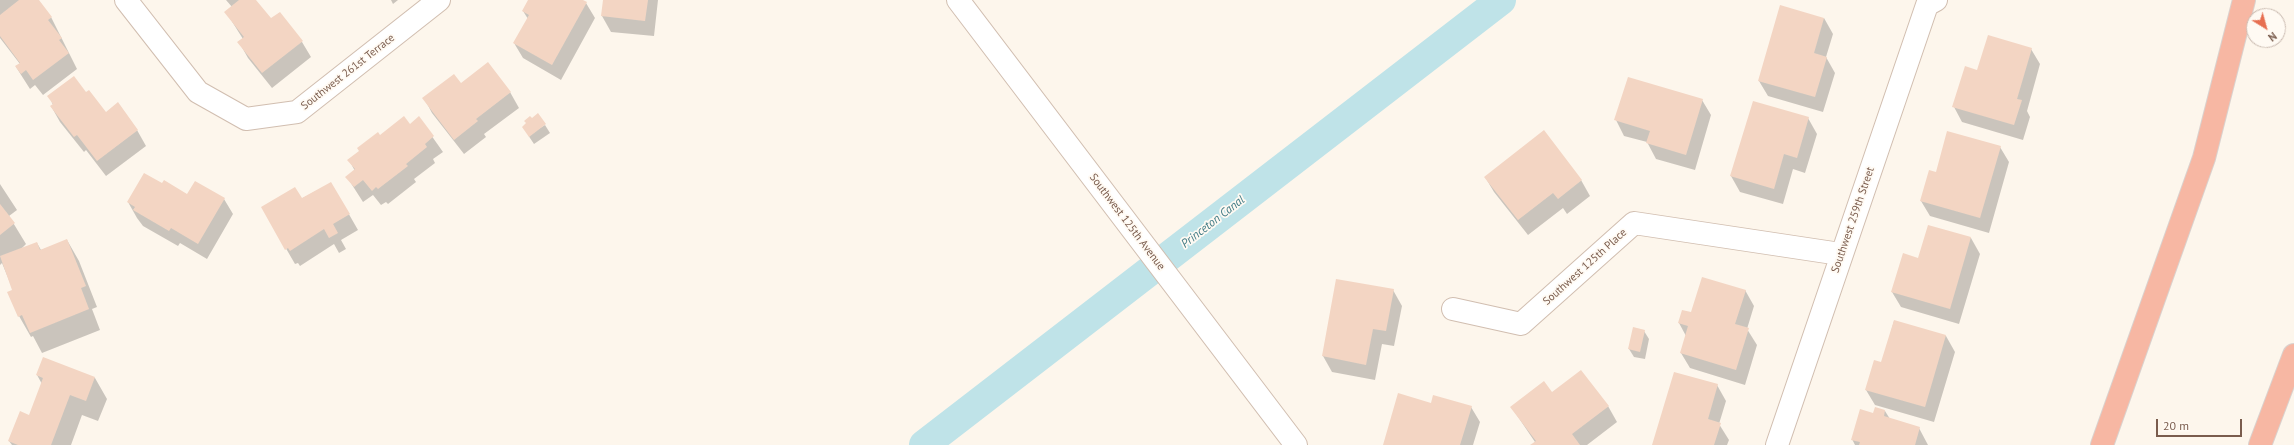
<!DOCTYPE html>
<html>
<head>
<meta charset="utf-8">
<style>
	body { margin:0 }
	#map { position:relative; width:2294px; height:445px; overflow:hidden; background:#fdf6ec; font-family:"PT Sans",sans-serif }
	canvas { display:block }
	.north { position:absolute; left:2246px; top:8px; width:40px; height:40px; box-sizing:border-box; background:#fffaf3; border:1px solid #cabbb1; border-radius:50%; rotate:143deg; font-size:11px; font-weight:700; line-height:16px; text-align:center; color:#7a5c4d }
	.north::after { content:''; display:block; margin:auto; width:14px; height:18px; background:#e76f51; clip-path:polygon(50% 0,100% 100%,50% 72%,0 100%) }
	.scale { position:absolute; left:2156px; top:419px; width:86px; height:18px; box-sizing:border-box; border:2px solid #7a5c4d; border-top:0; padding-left:5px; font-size:12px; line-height:14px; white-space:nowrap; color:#7a5c4d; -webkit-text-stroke:3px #fffaf3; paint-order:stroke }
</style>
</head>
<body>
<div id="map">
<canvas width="2294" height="445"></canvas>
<div class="north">N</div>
<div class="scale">20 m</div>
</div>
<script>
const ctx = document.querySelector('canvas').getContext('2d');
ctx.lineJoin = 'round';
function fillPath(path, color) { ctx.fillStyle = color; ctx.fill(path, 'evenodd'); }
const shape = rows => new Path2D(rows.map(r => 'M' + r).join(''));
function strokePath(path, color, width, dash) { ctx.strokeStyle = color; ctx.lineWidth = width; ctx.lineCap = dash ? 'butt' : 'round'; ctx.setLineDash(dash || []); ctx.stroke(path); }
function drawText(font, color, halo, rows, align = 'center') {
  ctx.font = font + ' "PT Sans",sans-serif'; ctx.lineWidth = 3.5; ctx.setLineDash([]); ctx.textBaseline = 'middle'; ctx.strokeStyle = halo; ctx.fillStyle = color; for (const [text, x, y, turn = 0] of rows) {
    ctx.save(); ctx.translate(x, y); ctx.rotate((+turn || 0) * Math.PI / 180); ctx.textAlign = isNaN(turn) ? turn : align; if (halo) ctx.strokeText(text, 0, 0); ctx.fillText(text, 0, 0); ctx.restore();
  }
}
fillPath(shape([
	[0,0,38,0,51,17,77,69,43,95,35,85,30,89,16,67,20,64,0,38],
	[226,0,255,0,271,20,279,13,302,42,311,57,272,88,248,58,239,42,243,39,226,12,232,7],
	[391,0,398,0,393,4],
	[529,0,581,0,586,3,595,18,561,80,523,58,514,43,528,19,523,11],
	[604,0,658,0,654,36,611,32,602,16],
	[1824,18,1833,34,1826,57,1835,73,1823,112,1768,96,1759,81],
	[2031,49,2040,64,2027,111,2030,117,2023,140,1962,122,1954,107,1978,72],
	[460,84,510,92,519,108,484,134,486,137,464,154,432,113,424,98],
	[86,93,106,113,137,130,146,146,106,176,86,150,84,152,60,122,51,106,53,105,49,96],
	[1702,100,1711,115,1695,170,1656,159,1647,142,1624,136,1616,120],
	[419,118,443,152,433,159,435,163,414,179,416,182,388,204,386,202,381,205,373,195,363,202,347,177,355,171,349,160,380,136,410,125],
	[1808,118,1817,134,1805,173,1793,169,1783,204,1740,192,1731,176],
	[545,125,550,133,534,144,528,135],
	[2000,147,2009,162,1989,233,1930,216,1921,201,1937,173],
	[1485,177,1581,180,1590,196,1567,214,1563,208,1528,235,1494,192],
	[331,183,358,230,341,240,346,249,339,253,334,244,300,266,298,263,295,264,262,207,301,199],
	[0,184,17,210,9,216,26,244,21,249,37,243,41,250,67,240,79,261,97,307,92,309,100,330,42,353,33,336,31,337,19,316,13,290,2,263,0,265],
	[162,185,187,195,224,199,233,214,207,259,180,243,178,246,143,226,137,218,128,202],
	[1929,226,1971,238,1980,254,1959,324,1901,307,1892,292,1919,259],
	[1337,280,1393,290,1402,306,1394,346,1382,344,1375,380,1332,372,1323,356],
	[1745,290,1754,306,1747,329,1757,345,1745,385,1690,368,1681,353,1686,336,1679,323,1692,313],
	[1894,321,1946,336,1955,352,1934,422,1875,405,1866,390,1882,363],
	[1644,331,1649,339,1645,359,1634,357,1629,349],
	[44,358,95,378,107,399,98,421,82,415,71,445,12,445,9,441,30,416,42,384,37,375],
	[1717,385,1726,401,1719,424,1729,440,1727,445,1653,445],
	[1432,404,1471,407,1480,422,1473,445,1384,445],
	[1608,406,1617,422,1587,445,1532,445,1535,442,1512,408],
	[1885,411,1890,419,1919,428,1928,445,1855,445,1852,439,1874,414]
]), '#0003');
strokePath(shape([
	[924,445,1501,0]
]), '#bfe3e8', 30);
fillPath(shape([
	[19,0,39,0,52,17,48,20,62,38,59,40,69,53,33,80,26,70,21,74,15,66,20,63,0,36,0,15],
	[239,0,256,0,271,18,280,12,303,41,262,73,237,42,244,37,224,12],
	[528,0,583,0,587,2,552,65,513,43,529,15,522,11],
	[603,0,648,0,645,21,601,16],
	[1780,5,1824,18,1814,53,1827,57,1815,97,1758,81],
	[1988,35,2032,48,2017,99,2022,100,2014,125,1952,107,1965,66,1977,70],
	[488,62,511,92,476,119,478,121,454,140,422,98,454,74,461,83],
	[74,76,86,92,89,90,106,112,118,102,138,130,97,161,77,135,74,137,50,106,53,104,47,96],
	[1628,77,1703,99,1686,155,1646,143,1650,131,1614,120],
	[1753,101,1809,117,1797,158,1784,154,1774,189,1730,176],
	[538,113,546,124,529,137,522,127,526,123,524,121,530,116,532,118],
	[404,116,410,124,419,116,434,136,425,144,427,147,406,164,408,166,378,189,376,187,372,191,363,180,354,187,345,177,355,169,347,160,359,151,357,148,378,132,380,135],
	[1544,130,1582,180,1558,199,1553,193,1518,220,1484,177],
	[1947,131,2001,146,1980,218,1920,201,1929,170,1936,172],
	[144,173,162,183,164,180,187,194,195,181,225,198,198,244,171,228,169,231,133,210,135,207,127,202],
	[331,182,350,214,333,224,338,233,329,238,324,229,290,251,288,248,285,250,261,207,295,187,302,198],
	[0,204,15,223,0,235],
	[1928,225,1971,237,1950,309,1891,292,1903,253,1918,258],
	[67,239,86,286,81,288,89,309,30,333,22,315,18,317,7,292,12,290,0,256,37,242,40,250],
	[1702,277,1746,290,1735,324,1749,328,1736,370,1680,353,1688,326,1678,323,1682,310,1691,312],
	[1336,279,1394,289,1386,331,1373,329,1366,365,1322,356],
	[1894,320,1946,335,1925,407,1865,390,1874,360,1881,362],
	[1633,327,1645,330,1640,352,1628,349],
	[43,357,95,377,86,401,70,395,51,445,18,445,8,441,20,411,29,415,43,378,36,375],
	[1581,370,1609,406,1572,434,1580,445,1530,445,1536,441,1510,407,1544,381,1552,392],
	[1674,372,1718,384,1708,419,1721,423,1714,445,1652,445],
	[1398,393,1431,403,1433,395,1472,406,1460,445,1383,445],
	[1875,407,1885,410,1884,416,1920,427,1915,445,1859,445,1860,442,1851,440,1860,409,1873,413]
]), '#f3d5c3');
const street = shape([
	[126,0,198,92,246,119,297,112,439,0],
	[958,0,1296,445],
	[1453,309,1521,324,1634,223,1840,254],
	[1777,445,1927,5,1936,0]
]);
const highway = shape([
	[2102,445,2204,158,2244,0],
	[2260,445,2294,355]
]);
strokePath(street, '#d1beb0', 24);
strokePath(highway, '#dad1cd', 24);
strokePath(street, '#fff', 22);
strokePath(highway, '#f7b7a3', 22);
drawText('11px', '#7a5c4d', '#fffaf3', [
	["Southwest 261st Terrace",348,72,-38],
	["Southwest 259th Street",1853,220,-71],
	["Southwest 125th Avenue",1127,222,53],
	["Southwest 125th Place",1585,267,-42]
]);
drawText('italic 12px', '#437c86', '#fffaf3', [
	["Princeton Canal",1213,222,-38]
]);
</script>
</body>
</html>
